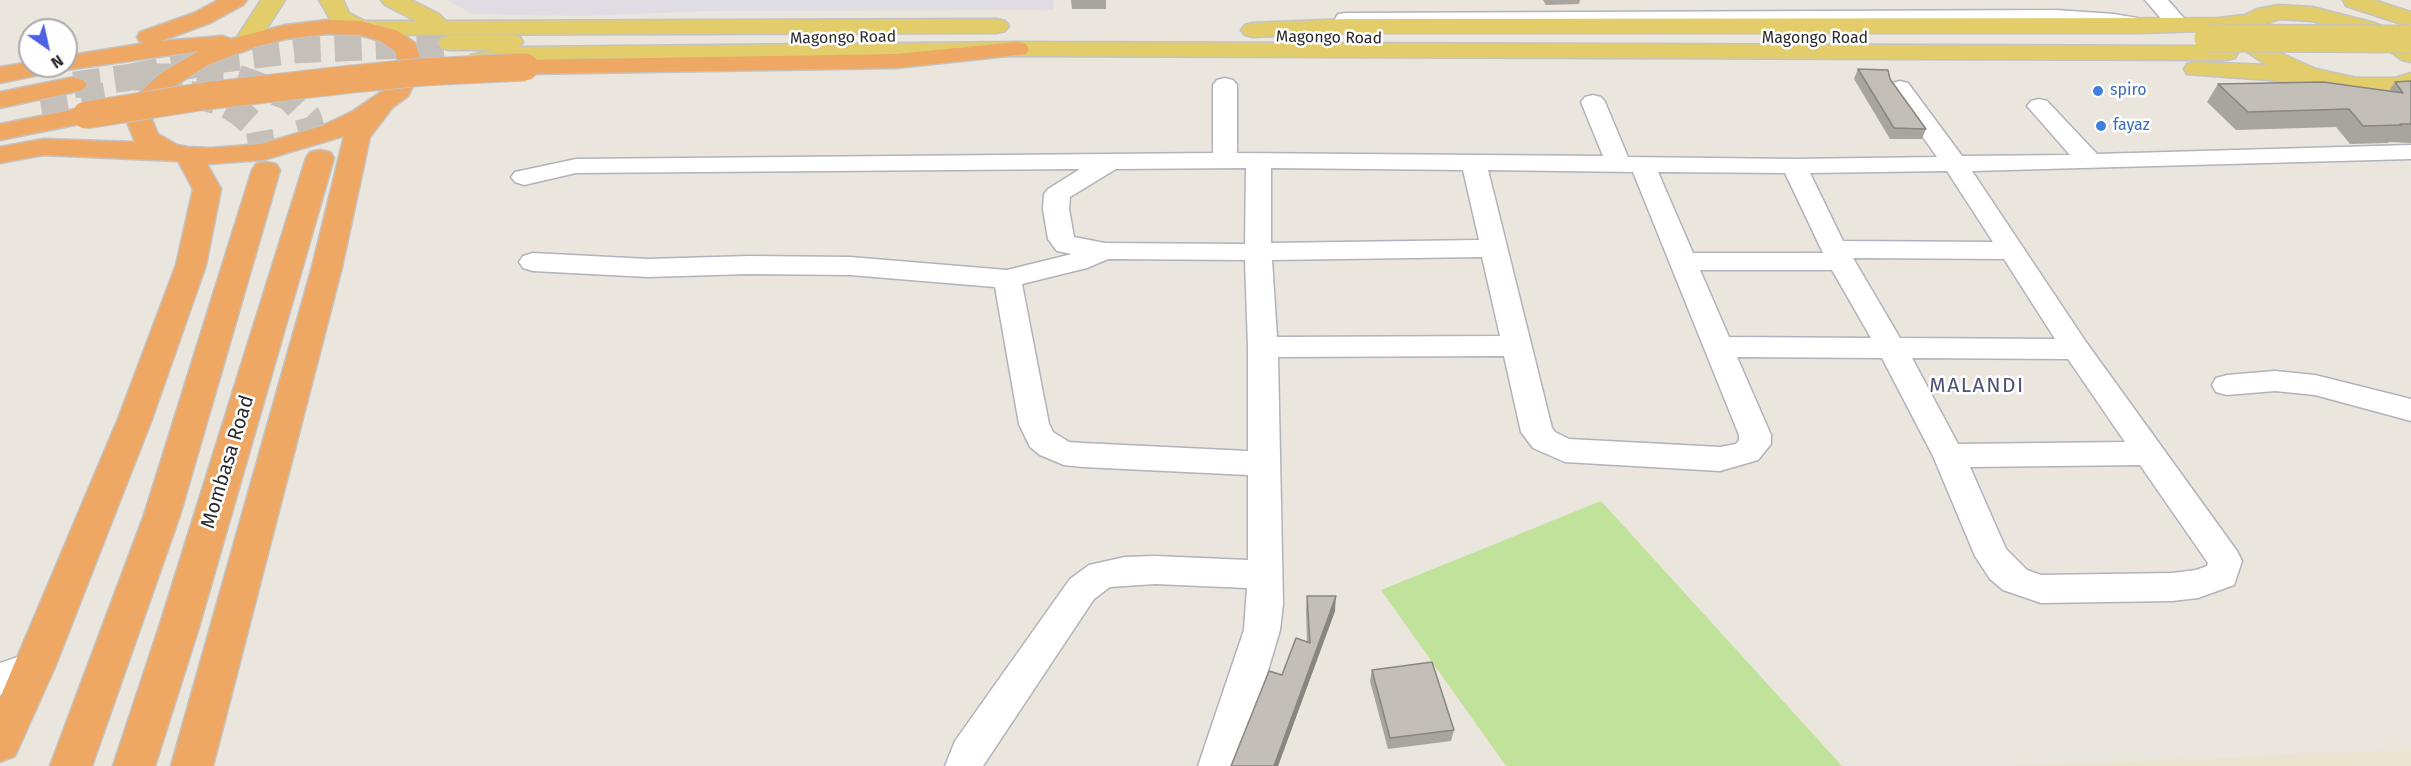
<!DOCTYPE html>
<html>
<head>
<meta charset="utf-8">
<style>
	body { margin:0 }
	#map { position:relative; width:2411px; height:766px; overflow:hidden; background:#eae5dd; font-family:"Fira Sans",sans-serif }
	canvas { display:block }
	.north { position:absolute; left:18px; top:18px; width:60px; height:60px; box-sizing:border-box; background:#fff; border:2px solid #aaa; border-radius:50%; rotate:146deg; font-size:16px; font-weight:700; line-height:24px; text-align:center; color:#2a2a2a }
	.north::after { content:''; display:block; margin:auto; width:21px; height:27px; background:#4d60e8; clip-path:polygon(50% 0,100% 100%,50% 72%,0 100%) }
</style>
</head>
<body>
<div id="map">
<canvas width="2411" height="766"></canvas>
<div class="north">N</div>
</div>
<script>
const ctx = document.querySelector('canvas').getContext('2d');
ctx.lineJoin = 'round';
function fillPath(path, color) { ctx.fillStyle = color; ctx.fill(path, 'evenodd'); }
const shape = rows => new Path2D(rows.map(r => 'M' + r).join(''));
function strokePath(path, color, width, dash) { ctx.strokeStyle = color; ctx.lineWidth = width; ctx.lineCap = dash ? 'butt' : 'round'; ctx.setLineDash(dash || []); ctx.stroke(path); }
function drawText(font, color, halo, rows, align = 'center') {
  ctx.font = font + ' "Fira Sans",sans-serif'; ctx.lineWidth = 5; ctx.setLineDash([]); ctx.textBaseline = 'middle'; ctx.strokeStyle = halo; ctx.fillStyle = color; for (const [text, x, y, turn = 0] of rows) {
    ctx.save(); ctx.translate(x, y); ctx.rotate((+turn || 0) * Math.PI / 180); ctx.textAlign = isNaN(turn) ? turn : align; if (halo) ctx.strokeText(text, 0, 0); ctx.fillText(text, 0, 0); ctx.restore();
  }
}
fillPath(shape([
	[447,0,1054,0,1053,10,707,11,583,16,472,14]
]), '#dfdde3');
fillPath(shape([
	[2411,750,2411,766,2014,766]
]), '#eae3ce');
fillPath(shape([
	[1601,501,1842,766,1506,766,1381,590]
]), '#c0e29b');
strokePath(shape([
	[132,77,216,60,294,50,450,43]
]), '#c4c0b9', 27, [27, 14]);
strokePath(shape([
	[74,85,132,77,235,77,289,97,308,117,320,158],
	[189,94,222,102,239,112,259,130,266,170],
	[41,107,105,96]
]), '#c4c0b9', 27, [27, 14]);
const minor = shape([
	[2145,0,2168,0,2190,25,2187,30,2179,31,2171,30,2145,0],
	[2056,10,2114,14,2137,18,2140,23,2137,28,2129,29,2056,22,1346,25,1338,24,1335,19,1338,14,1346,13,2056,10],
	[1225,78,1233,80,1237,85,1237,153,1603,156,1581,102,1585,97,1593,95,1601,97,1605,102,1628,157,1794,159,1937,157,1888,88,1892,83,1900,81,1908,83,1962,156,2070,155,2027,106,2031,101,2039,99,2047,101,2097,154,2411,145,2411,159,1972,171,2086,342,2237,551,2242,561,2234,585,2198,598,2172,601,2041,603,2003,590,1990,579,1975,556,1933,456,1882,358,1737,357,1771,435,1771,444,1758,460,1720,471,1565,462,1533,448,1521,432,1504,356,1278,357,1283,604,1280,630,1267,674,1236,766,1198,766,1244,630,1247,588,1155,584,1110,587,1094,599,983,766,945,766,955,741,1070,579,1089,565,1125,557,1155,556,1248,560,1248,475,1083,467,1064,465,1040,455,1030,447,1019,424,995,287,850,275,749,274,648,277,533,271,523,268,519,262,523,256,533,253,648,259,749,256,850,257,1007,270,1072,254,1057,251,1048,239,1043,209,1044,194,1048,189,1080,169,576,173,524,185,515,182,511,177,515,172,576,159,1213,153,1213,85,1217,80,1225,78],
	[1246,168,1245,244,1105,243,1074,237,1069,209,1070,197,1116,169,1246,168],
	[1271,168,1463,170,1479,240,1271,243,1271,168],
	[1488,170,1633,172,1739,435,1739,440,1736,444,1720,447,1569,439,1555,432,1552,428,1488,170],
	[1947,171,1993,242,1843,241,1810,173,1947,171],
	[1658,172,1785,173,1823,253,1693,253,1658,172],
	[1482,257,1500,336,1277,337,1272,260,1482,257],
	[1853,258,2004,259,2055,339,1900,338,1853,258],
	[1108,259,1245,260,1248,347,1248,451,1083,443,1069,442,1053,432,1049,424,1022,284,1087,268,1108,259],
	[1700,270,1832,270,1871,338,1729,337,1700,270],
	[1912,358,2068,359,2125,442,1958,444,1912,358],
	[2140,465,2208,563,2207,566,2196,570,2172,573,2041,575,2027,570,2006,549,1970,467,2140,465],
	[2275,371,2315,375,2411,399,2411,421,2315,395,2275,391,2227,395,2216,392,2212,385,2216,378,2227,375,2275,371],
	[35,651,48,656,53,667,48,678,0,695,0,663,35,651]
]);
const major = shape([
	[261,0,285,0,255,47,246,49,237,47,234,42,261,0],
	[319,0,343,0,349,13,365,21,416,21,385,5,381,0,411,0,439,14,446,21,997,19,1005,21,1009,26,1005,31,997,33,361,35,332,22,319,0],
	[2343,0,2374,0,2411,12,2411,27,2346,6,2343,0],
	[2279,5,2312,7,2375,23,2395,32,2411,44,2411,62,2402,60,2377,42,2359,33,2312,21,2279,19,2260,26,2260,36,2278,52,2316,69,2357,78,2395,78,2411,73,2411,90,2398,94,2357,94,2308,83,2187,74,2184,69,2187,64,2196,62,2267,65,2247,52,2236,37,2235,30,2141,33,1347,33,1253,37,1245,35,1241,30,1245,25,1253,23,1347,19,2218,18,2245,15,2257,9,2279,5],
	[511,35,520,37,523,42,520,47,1017,42,2226,46,2235,48,2238,53,2235,58,2226,60,1017,56,544,59,497,63,480,67,471,65,468,60,471,55,493,50,450,50,441,48,438,43,441,38,450,36,511,35]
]);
const highway = shape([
	[218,0,247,0,243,5,210,23,161,41,222,36,231,39,285,25,326,20,361,21,398,31,415,43,423,65,408,96,392,108,370,137,342,267,213,766,171,766,312,267,344,136,263,160,207,164,221,189,206,265,152,419,55,667,15,756,0,762,0,698,118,419,176,265,193,189,178,161,43,155,0,163,0,147,43,139,135,142,126,120,138,94,161,73,199,51,66,70,59,69,48,73,0,83,0,67,30,62,30,66,66,66,66,56,145,43,140,42,137,37,140,32,194,13,218,0],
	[326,34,360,35,380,41,395,51,399,65,388,87,353,111,322,126,261,144,211,148,188,147,177,145,158,134,152,120,159,102,179,83,210,64,255,47,286,39,326,34],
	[1017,42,1026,44,1029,49,1026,54,896,68,525,74,516,72,513,67,516,62,525,60,896,54,1017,42],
	[74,77,83,80,87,85,83,90,0,108,0,92,74,77],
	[86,107,95,109,99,115,95,121,0,140,0,124,86,107],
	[320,150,330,152,334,158,199,627,155,766,113,766,159,627,306,158,310,152,320,150],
	[266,162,276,164,280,170,180,515,92,766,50,766,144,515,252,170,256,164,266,162]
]);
strokePath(minor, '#b0b2bc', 3);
strokePath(major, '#c3c3c3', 3);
strokePath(highway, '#c3c3c3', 3);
fillPath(minor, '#fff');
fillPath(major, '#e2cd6a');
fillPath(highway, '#eea864');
const majorBridge = shape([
	[2208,38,2411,39]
]);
const highwayBridge = shape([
	[86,115,205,96,352,79,423,72,525,67]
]);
strokePath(majorBridge, '#c3c3c3', 29, []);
strokePath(highwayBridge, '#c3c3c3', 29, []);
strokePath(majorBridge, '#e2cd6a', 27);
strokePath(highwayBridge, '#eea864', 27);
fillPath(shape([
	[1071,0,1106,0,1106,9,1072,9],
	[1543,0,1580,0,1579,4,1546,5],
	[1858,69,1890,79,1926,129,1922,139,1890,139,1854,79],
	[2411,81,2411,143,2389,142,2388,143,2350,144,2336,127,2236,130,2207,102,2218,84,2389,91,2395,82],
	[1307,596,1335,611,1278,766,1231,766,1282,675,1307,642,1306,610],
	[1372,670,1454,730,1451,741,1388,749,1370,681]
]), '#a8a49e');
fillPath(shape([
	[1336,596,1335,611,1278,766,1274,766]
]), '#888681');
const building = shape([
	[1858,69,1888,70,1890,79,1926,129,1894,128,1858,69],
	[2411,81,2411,124,2400,124,2402,125,2363,126,2349,109,2248,112,2218,84,2323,82,2403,93,2395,82,2411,81],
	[1307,596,1336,596,1274,766,1231,766,1269,671,1282,675,1296,638,1310,643,1307,596],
	[1432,662,1454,730,1390,738,1372,670,1432,662]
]);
fillPath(building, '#c3bfb8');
strokePath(building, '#888681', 1.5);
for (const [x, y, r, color] of [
	[2098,91,6,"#3f7fe0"],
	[2101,126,6,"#3f7fe0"]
]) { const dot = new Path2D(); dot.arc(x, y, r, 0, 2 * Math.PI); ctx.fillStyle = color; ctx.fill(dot); strokePath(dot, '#fff', 2); }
drawText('16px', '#2a2a2a', '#fff', [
	["Magongo Road",843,38,-1],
	["Magongo Road",1329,38,1],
	["Magongo Road",1815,39]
]);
drawText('16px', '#366cbe', '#fff', [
	["spiro",2110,91],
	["fayaz",2113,126]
], 'left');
drawText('20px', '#2a2a2a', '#fff', [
	["Mombasa Road",228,462,-73]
]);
ctx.letterSpacing = '1.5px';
drawText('21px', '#4f5376', '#fff', [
	["MALANDI",1977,386]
]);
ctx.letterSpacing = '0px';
</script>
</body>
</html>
